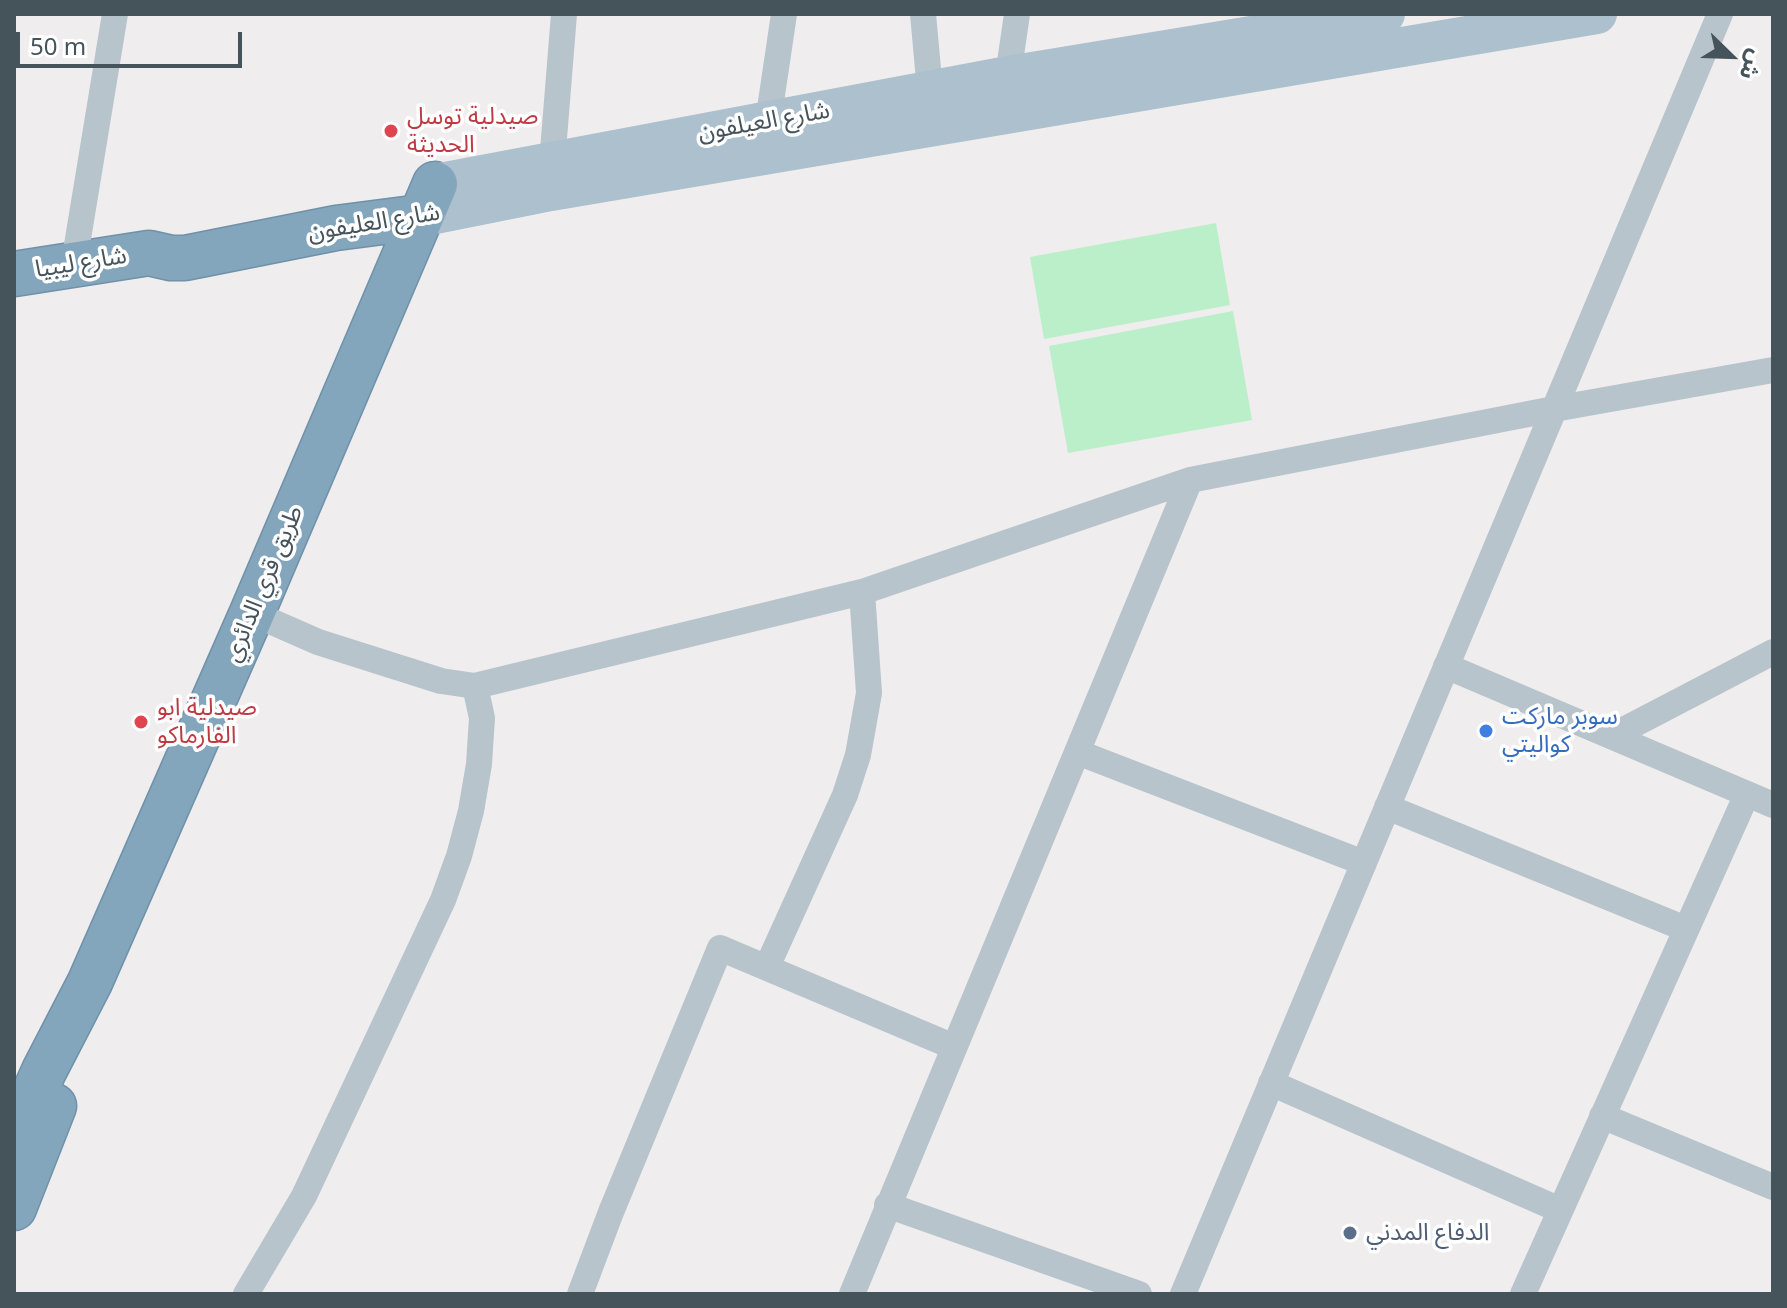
<!DOCTYPE html>
<html>
<head>
<meta charset="utf-8">
<style>
	body { margin:0 }
	#map { position:relative; width:1787px; height:1308px; overflow:hidden; background:#f0edee; font-family:"Noto Sans","Noto Sans Arabic",sans-serif }
	canvas { display:block }
	.frame { position:absolute; inset:0; border:16px solid #45535b; pointer-events:none }
	.north { position:absolute; left:1691px; top:16px; width:80px; height:80px; -webkit-text-stroke:6px #fff; paint-order:stroke; rotate:113deg; font-size:22px; font-weight:700; line-height:32px; text-align:center; color:#45535b }
	.north::after { content:''; display:block; margin:auto; width:28px; height:36px; background:#45535b; clip-path:polygon(50% 0,100% 100%,50% 72%,0 100%) }
	.scale { position:absolute; left:16px; top:32px; width:226px; height:36px; box-sizing:border-box; border:4px solid #45535b; border-top:0; padding-left:10px; font-size:24px; line-height:28px; white-space:nowrap; color:#45535b; -webkit-text-stroke:6px #fff; paint-order:stroke }
</style>
</head>
<body>
<div id="map">
<canvas width="1787" height="1308"></canvas>
<div class="frame"></div>
<div class="north">ش</div>
<div class="scale">50 m</div>
</div>
<script>
const ctx = document.querySelector('canvas').getContext('2d');
ctx.lineJoin = 'round';
function fillPath(path, color) { ctx.fillStyle = color; ctx.fill(path, 'evenodd'); }
const shape = rows => new Path2D(rows.map(r => 'M' + r).join(''));
function strokePath(path, color, width, dash) { ctx.strokeStyle = color; ctx.lineWidth = width; ctx.lineCap = dash ? 'butt' : 'round'; ctx.setLineDash(dash || []); ctx.stroke(path); }
function drawText(font, color, halo, rows, align = 'center') {
  ctx.font = font + ' "Noto Sans","Noto Sans Arabic",sans-serif'; ctx.lineWidth = 7; ctx.setLineDash([]); ctx.textBaseline = 'middle'; ctx.strokeStyle = halo; ctx.fillStyle = color; for (const [text, x, y, turn = 0] of rows) {
    ctx.save(); ctx.translate(x, y); ctx.rotate((+turn || 0) * Math.PI / 180); ctx.textAlign = isNaN(turn) ? turn : align; if (halo) ctx.strokeText(text, 0, 0); ctx.fillText(text, 0, 0); ctx.restore();
  }
}
fillPath(shape([
	[1216,223,1230,305,1044,339,1030,257],
	[1233,311,1252,420,1068,453,1049,346]
]), '#baefc9');
const highway = shape([
	[14,274,149,253,171,258,185,258,336,228,421,217],
	[14,1138,44,1071,90,982,252,613,435,184],
	[14,1208,54,1106]
]);
strokePath(highway, '#6f91a9', 47);
strokePath(shape([
	[923,14,930,91],
	[1008,76,1017,14],
	[768,122,784,14],
	[552,163,564,14],
	[74,263,115,14],
	[252,613,318,642,441,681,475,686,862,592,1190,480,1554,409,1773,370],
	[1446,666,1773,805],
	[1612,736,1773,652],
	[1077,752,1364,863],
	[1387,807,1686,929],
	[767,967,845,795,858,755,869,693,862,592],
	[1271,1083,1560,1210],
	[1602,1116,1773,1187],
	[887,1205,1139,1294],
	[246,1294,304,1196,443,900,459,856,471,811,479,764,482,718,475,686],
	[580,1294,611,1212,720,948,954,1047],
	[852,1294,1190,480],
	[1183,1294,1720,14],
	[1523,1294,1747,794]
]), '#b8c4cb', 26);
strokePath(shape([
	[435,184,1008,76,1385,14],
	[421,217,551,191,1597,14]
]), '#acc0cd', 40);
strokePath(highway, '#84a6bd', 44);
for (const [x, y, r, color] of [
	[391,131,8,"#e0444e"],
	[141,722,8,"#e0444e"],
	[1486,731,8,"#3f7fe0"],
	[1350,1233,8,"#5c6f8a"]
]) { const dot = new Path2D(); dot.arc(x, y, r, 0, 2 * Math.PI); ctx.fillStyle = color; ctx.fill(dot); strokePath(dot, '#fff', 3); }
drawText('24px', '#be3a42', '#fff', [
	["صيدلية توسل",407,117],
	["الحديثة",407,145],
	["صيدلية ابو",157,708],
	["الفارماكو",157,736]
], 'left');
drawText('24px', '#45535b', '#fff', [
	["شارع العيلفون",764,122,-10],
	["شارع العليفون",374,223,-9],
	["شارع ليبيا",81,263,-9],
	["طريق قري الدائري",264,584,-67]
]);
drawText('24px', '#366cbe', '#fff', [
	["سوبر ماركت",1502,717],
	["كواليتي",1502,745]
], 'left');
drawText('24px', '#4e5e75', '#fff', [
	["الدفاع المدني",1366,1233]
], 'left');
</script>
</body>
</html>
